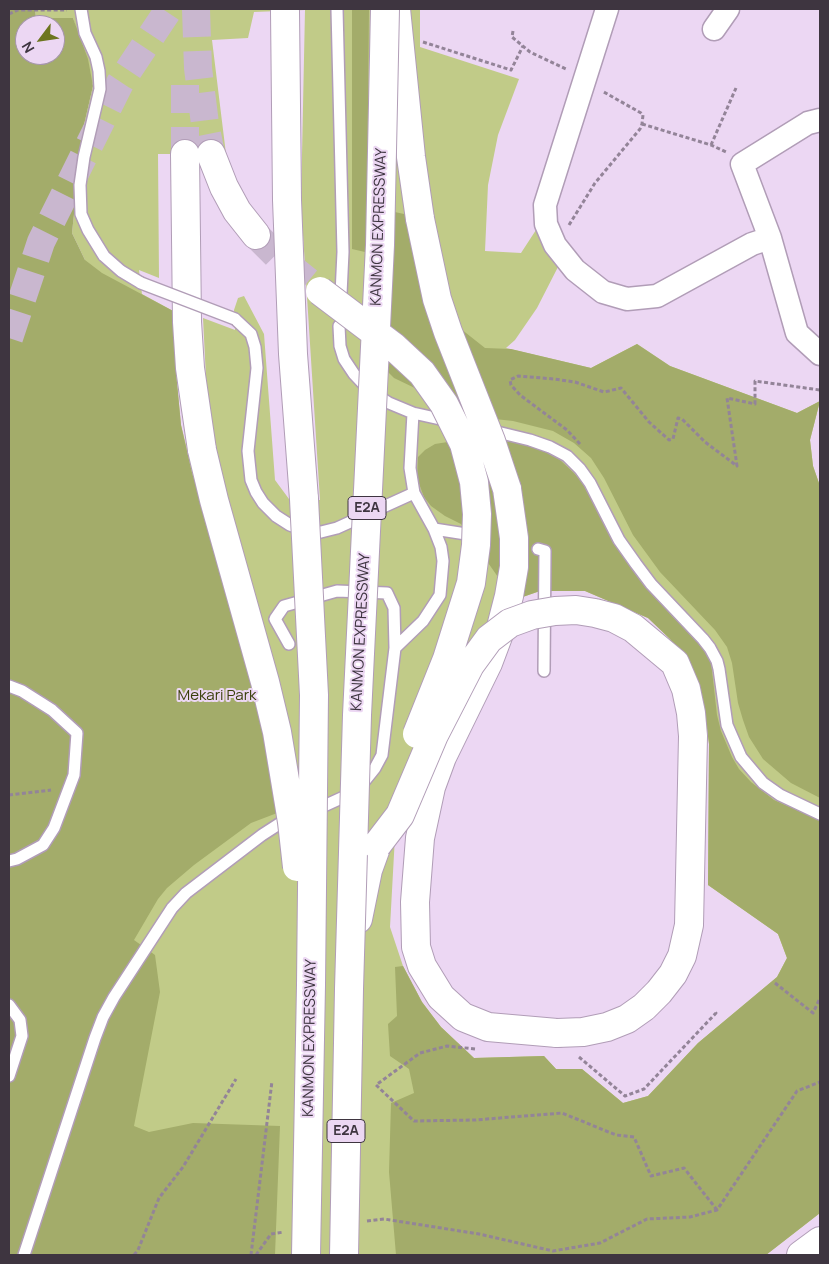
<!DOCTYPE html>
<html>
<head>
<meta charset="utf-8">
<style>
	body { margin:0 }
	#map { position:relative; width:829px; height:1264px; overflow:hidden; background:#ecd7f3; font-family:Manrope,sans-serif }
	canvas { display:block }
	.frame { position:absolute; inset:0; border:10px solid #3e3540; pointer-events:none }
	.north { position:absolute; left:15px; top:15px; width:50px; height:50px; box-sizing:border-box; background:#ecd7f3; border:1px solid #a696ab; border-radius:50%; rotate:239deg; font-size:14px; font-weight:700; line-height:20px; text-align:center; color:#3e3540 }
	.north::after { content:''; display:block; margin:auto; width:18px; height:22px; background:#6d751f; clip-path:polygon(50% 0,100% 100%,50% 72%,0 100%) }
</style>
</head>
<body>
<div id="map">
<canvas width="829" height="1264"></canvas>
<div class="frame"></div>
<div class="north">N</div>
</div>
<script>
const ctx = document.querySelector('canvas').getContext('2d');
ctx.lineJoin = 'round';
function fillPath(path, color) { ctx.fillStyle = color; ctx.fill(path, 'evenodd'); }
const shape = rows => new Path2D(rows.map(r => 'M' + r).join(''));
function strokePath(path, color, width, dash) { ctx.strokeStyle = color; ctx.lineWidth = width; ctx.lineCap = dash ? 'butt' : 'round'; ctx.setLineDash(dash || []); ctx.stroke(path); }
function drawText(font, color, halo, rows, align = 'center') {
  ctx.font = font + ' Manrope,sans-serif'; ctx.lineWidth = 4; ctx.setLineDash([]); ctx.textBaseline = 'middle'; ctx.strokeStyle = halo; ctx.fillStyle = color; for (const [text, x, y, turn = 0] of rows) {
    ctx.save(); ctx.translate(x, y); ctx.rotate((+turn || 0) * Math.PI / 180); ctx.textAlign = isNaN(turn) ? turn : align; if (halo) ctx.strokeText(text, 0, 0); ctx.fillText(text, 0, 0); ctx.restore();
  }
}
fillPath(shape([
	[35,9,420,9,420,47,519,79,498,135,488,185,485,251,521,253,536,230,547,252,559,265,537,308,515,340,506,348,591,368,637,344,670,366,797,413,820,401,810,440,813,466,820,486,820,1213,766,1255,9,1255,9,415,85,260,72,233,83,129,93,86,73,18,36,18],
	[305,10,301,203,320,500,289,499,275,480,264,334,244,296,238,298,234,310,235,330,203,318,206,378,215,447,188,453,181,425,176,373,175,312,142,294,139,270,159,278,158,154,226,154,212,40,248,38,254,12],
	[540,591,585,591,648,618,670,639,688,663,704,704,709,744,708,885,778,934,787,958,777,977,698,1043,648,1096,623,1103,582,1069,556,1069,544,1056,474,1058,441,1027,422,1002,403,966,390,927,395,836,514,600]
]), '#c1cb88');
fillPath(shape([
	[9,9,35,9,36,18,73,18,88,59,93,86,83,129,72,233,85,260,102,273,175,312,176,372,181,425,192,473,258,675,285,810,251,823,194,865,167,888,158,899,134,940,155,955,160,992,134,1126,149,1132,193,1123,280,1126,275,1255,9,1255],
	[25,25,55,25,55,55,25,55],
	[352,9,369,9,367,206,404,214,433,223,452,307,461,329,485,348,511,349,591,368,637,344,670,366,797,413,820,401,810,440,813,466,820,486,820,798,791,783,763,759,749,737,743,720,738,703,732,663,727,647,715,630,660,572,633,535,604,478,591,458,574,443,553,431,513,421,495,419,419,390,394,378,361,345,365,252,352,249],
	[454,441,504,441,535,446,558,458,574,473,585,486,615,544,632,569,672,616,702,645,711,662,717,715,721,731,732,757,739,769,751,782,774,800,820,820,820,1213,766,1255,396,1255,389,1172,391,1103,414,1093,409,1069,390,1056,388,1024,397,1016,395,967,403,966,422,1002,441,1027,474,1058,544,1056,556,1069,582,1069,623,1103,648,1096,698,1043,777,977,787,958,778,934,708,885,709,744,704,704,688,664,670,639,648,618,585,591,540,591,514,600,461,524,445,516,431,506,424,497,417,478,418,457,425,450,435,444]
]), '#a3ac6a');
strokePath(shape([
	[196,9,198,68,205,124,211,154],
	[185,85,185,154],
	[256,235,278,257,320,291],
	[9,338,41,242,120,83,169,9]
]), '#c9b7cf', 28, [28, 14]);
const lane = shape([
	[81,9,85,33,96,57,99,71,100,89,84,157,80,185,81,214,88,230,104,256,121,271,141,283],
	[337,9,343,252,341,294],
	[235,319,251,334,255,347,257,368,248,451,251,480,256,492,263,503,276,516,290,525,306,531,321,532,337,528,414,493],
	[339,326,340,346,344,359,354,374,369,390,389,403,413,413,449,421],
	[489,430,530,440,550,447,567,456,580,469,590,483,619,540,636,564,651,584,703,639,710,648,717,661,719,669,727,725,741,757,763,783,780,795,820,814],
	[434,529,466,534],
	[538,549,545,551,544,671],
	[289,644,275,619,284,606,337,591,387,593,394,608,395,648],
	[9,686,22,691,52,710,77,733,74,775,54,828,43,845,17,859,9,861],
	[313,811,348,795,363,783,375,768,382,755,395,648,423,621,440,595,443,561,441,547,434,529,414,493,410,468,413,413],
	[9,1005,20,1020,22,1036,9,1076],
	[24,1255,95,1038,103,1017,114,997,172,908,186,893,262,835,279,824,291,820]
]);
const street = shape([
	[607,9,545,205,546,224,555,245,575,270,603,292,627,299,657,296,752,244,770,238],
	[714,29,728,9],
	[820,120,808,123,742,164,770,238,797,333,820,354]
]);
const secondary = shape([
	[801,1255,820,1241]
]);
const highway = shape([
	[396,9,411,157,420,219],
	[285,11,287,200,293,354,304,499],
	[185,154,187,322,190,368,202,450],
	[211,154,224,187,237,211,256,235],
	[507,489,514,538,514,567,509,596,500,631,488,663,442,757,431,787,420,838,415,902,416,947,422,966,441,997,463,1017,488,1027,557,1033],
	[358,919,368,870,377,845]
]);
strokePath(lane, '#b19db7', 14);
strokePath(street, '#b19db7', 25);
strokePath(secondary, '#b19db7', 30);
strokePath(highway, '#b19db7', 30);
strokePath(shape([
	[9,14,18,10,67,10],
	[513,31,512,37,530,52,566,69],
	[423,42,511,70,523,46],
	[642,124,711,145,726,152],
	[711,145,736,88],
	[569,225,595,183,640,129,642,124,643,115,641,113,602,91],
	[580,444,567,430,520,395,511,385,510,380,518,376,554,379,575,382,604,392,621,388,649,422,669,440,673,439,678,418,682,419,705,442,737,466,727,398,755,404,755,381,820,390],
	[9,795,51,790],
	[775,983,813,1013,820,998],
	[475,1049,447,1046,420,1053,376,1085,414,1121,475,1120,562,1113,616,1135,634,1137,651,1176,684,1168,717,1210],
	[579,1057,625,1096,644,1089,716,1013,714,1011],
	[367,1221,384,1219,479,1234,553,1251,600,1243,647,1219,690,1217,717,1210,797,1091,820,1082],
	[134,1255,138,1250,159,1198,183,1167,236,1079],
	[251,1255,272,1081],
	[256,1255,271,1234,284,1232]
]), '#938498', 3, [4, 2.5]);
strokePath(lane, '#fff', 11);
strokePath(street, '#fff', 22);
strokePath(secondary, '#fff', 28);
strokePath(highway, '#fff', 28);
const laneBridge = shape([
	[141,283,235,319]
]);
const highwayBridge = shape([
	[420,219,437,299,448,332,491,441,507,489],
	[320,291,394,347,422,373,444,404,464,444,474,482,477,514,476,545,471,583,447,659,417,734],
	[202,450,214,500,265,682,277,732,292,822,297,867],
	[304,499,314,695,311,985,306,1255],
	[377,845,400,815,434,735,470,665,489,639,510,623,532,615,555,611,576,610,595,613,614,618,633,628,675,663,686,689,691,713,693,736,689,925,682,956,673,974,659,992,644,1007,627,1019,607,1027,583,1032,557,1033],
	[344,1255,349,989,357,715,380,245,385,9]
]);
strokePath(laneBridge, '#b19db7', 14, []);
strokePath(highwayBridge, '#b19db7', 30, []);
strokePath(laneBridge, '#fff', 11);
strokePath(highwayBridge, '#fff', 28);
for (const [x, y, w] of [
	[367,508,38],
	[346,1131,38]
]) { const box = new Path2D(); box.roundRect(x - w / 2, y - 11.5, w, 23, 4); ctx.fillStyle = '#ecd7f3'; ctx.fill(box); strokePath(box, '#3e3540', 1); }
drawText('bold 14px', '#3e3540', null, [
	["E2A",367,508],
	["E2A",346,1131]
]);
drawText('15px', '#3e3540', '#ecd7f3', [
	["KANMON EXPRESSWAY",379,227,-88],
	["KANMON EXPRESSWAY",361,632,-87],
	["KANMON EXPRESSWAY",310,1038,-89]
]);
drawText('15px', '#393e09', '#ecd7f3', [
	["Mekari Park",217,696]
]);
</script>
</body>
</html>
